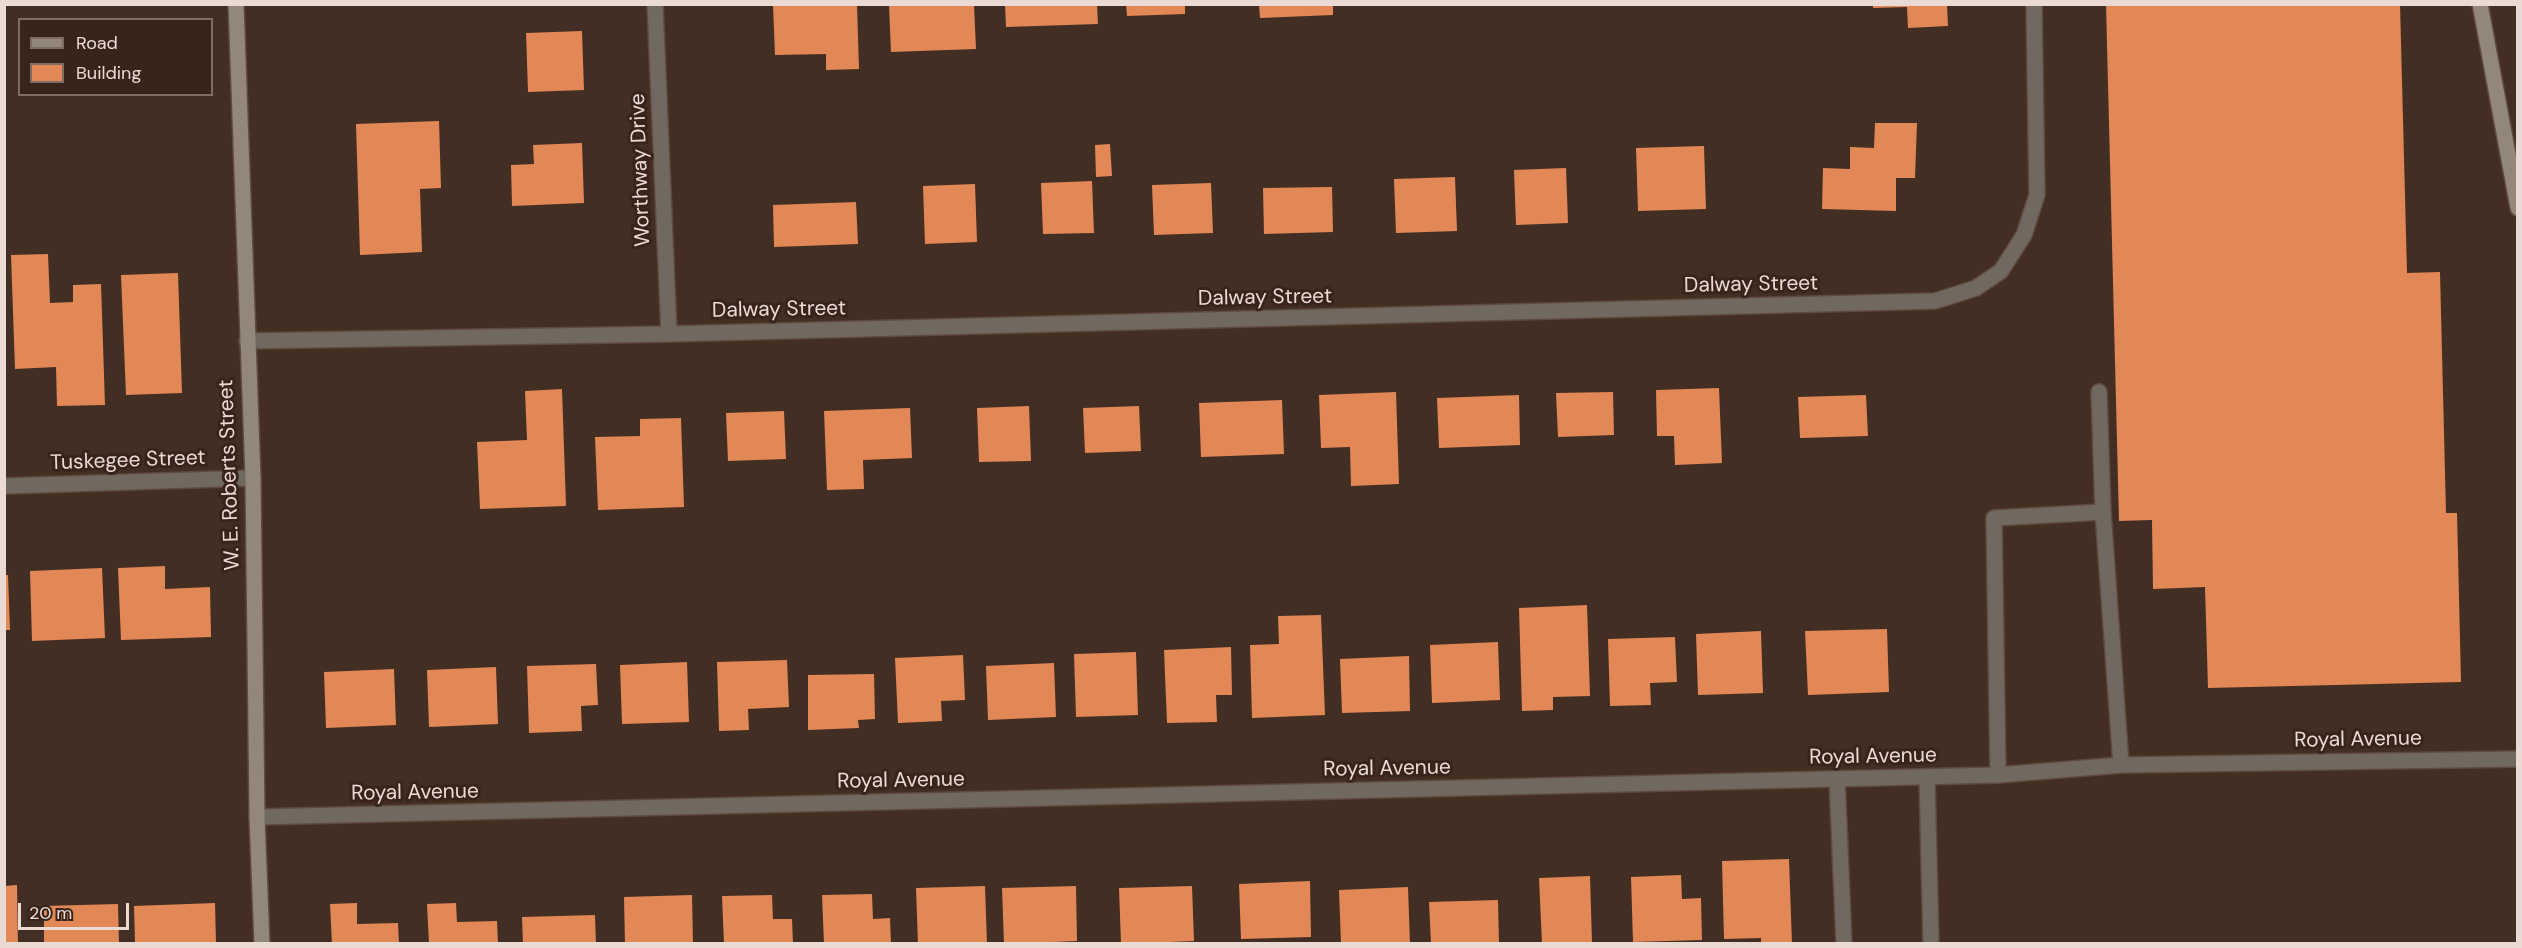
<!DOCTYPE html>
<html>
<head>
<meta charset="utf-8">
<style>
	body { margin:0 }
	#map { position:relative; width:2522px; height:948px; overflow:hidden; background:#432e23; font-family:"DM Sans",sans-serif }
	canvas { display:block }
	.frame { position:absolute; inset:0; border:6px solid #e9dbd4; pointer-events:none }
	.legend { position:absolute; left:18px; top:18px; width:195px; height:78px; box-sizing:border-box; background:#38241a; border:2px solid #7f6d64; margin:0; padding:8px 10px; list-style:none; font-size:18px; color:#e9dbd4 }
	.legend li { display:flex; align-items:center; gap:12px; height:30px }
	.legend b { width:30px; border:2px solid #7f6d64 }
	.scale { position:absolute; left:18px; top:903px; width:111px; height:27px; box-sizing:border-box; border:3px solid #e9dbd4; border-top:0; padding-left:8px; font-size:18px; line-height:21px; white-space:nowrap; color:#e9dbd4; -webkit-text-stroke:4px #38241a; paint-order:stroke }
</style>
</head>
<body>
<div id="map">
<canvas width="2522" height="948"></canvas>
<div class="frame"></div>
<ul class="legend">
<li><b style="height:8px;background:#928779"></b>Road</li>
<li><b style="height:16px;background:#e28856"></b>Building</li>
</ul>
<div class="scale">20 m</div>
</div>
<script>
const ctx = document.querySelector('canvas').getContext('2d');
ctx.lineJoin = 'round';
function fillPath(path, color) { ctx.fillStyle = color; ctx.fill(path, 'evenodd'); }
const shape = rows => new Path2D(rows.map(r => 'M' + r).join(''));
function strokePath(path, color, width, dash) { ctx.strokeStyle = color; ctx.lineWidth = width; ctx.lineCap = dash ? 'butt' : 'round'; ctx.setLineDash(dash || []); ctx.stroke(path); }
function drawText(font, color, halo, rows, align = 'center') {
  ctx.font = font + ' "DM Sans",sans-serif'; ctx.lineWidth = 6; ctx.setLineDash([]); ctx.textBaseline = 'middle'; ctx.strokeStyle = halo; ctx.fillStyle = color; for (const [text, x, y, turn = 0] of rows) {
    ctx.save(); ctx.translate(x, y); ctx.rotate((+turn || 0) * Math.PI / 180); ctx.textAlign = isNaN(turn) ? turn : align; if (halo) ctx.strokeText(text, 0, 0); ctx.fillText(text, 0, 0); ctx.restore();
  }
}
fillPath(shape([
	[1005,4,1097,4,1098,24,1006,27],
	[1126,4,1185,4,1185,14,1127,16],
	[1259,4,1333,4,1333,15,1260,18],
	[1873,4,1947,4,1948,26,1908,28,1907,7,1873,8],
	[2106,4,2400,4,2407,273,2440,272,2446,513,2457,513,2461,682,2208,688,2205,587,2153,589,2152,520,2119,521],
	[773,5,857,5,859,69,826,70,826,54,775,55],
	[889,5,974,5,976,49,891,52],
	[582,31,584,90,528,92,526,33],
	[439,121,441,188,420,189,422,252,360,255,356,124],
	[1875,123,1917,123,1915,178,1896,178,1896,211,1822,209,1823,168,1850,169,1850,147,1874,148],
	[582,143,584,203,512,206,511,165,534,164,533,145],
	[1110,144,1112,176,1096,177,1095,145],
	[1704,146,1706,209,1638,211,1636,148],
	[1566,168,1568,223,1516,225,1514,170],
	[1455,177,1457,231,1396,233,1394,179],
	[1092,181,1094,233,1043,234,1041,183],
	[1211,183,1213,233,1154,235,1152,185],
	[975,184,977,242,925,244,923,186],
	[1332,187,1333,232,1264,234,1263,188],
	[856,202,858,244,774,247,773,205],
	[48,254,50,303,73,302,73,285,101,284,105,405,57,406,56,367,15,369,11,255],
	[178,273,182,393,126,395,121,275],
	[1719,388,1722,463,1675,465,1674,436,1657,436,1656,390],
	[562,389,566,506,480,509,477,442,527,440,525,391],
	[1396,392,1399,484,1351,486,1350,447,1321,448,1319,395],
	[1613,392,1614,435,1558,437,1556,393],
	[1519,395,1520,445,1439,448,1437,398],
	[1866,395,1868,436,1800,438,1798,397],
	[1282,400,1284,454,1201,457,1199,403],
	[1029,406,1031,461,979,462,977,408],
	[1139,406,1141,451,1085,453,1083,408],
	[910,408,912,458,863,460,864,489,827,490,824,411],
	[784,411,786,459,728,461,726,413],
	[681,418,684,507,598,510,595,437,640,436,640,419],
	[165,566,165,589,210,587,211,637,121,640,118,568],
	[102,568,105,638,32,641,30,571],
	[4,575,8,575,10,630,4,630],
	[1587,605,1590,696,1553,697,1553,710,1522,711,1519,608],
	[1321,615,1325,715,1252,718,1250,645,1279,644,1278,616],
	[1887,629,1889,692,1808,695,1805,631],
	[1761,631,1763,693,1698,695,1696,634],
	[1675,637,1677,682,1650,683,1651,705,1610,706,1608,639],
	[1498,642,1500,700,1432,703,1430,645],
	[1231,647,1232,695,1216,695,1217,722,1167,723,1164,650],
	[1136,652,1138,715,1076,717,1074,654],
	[963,655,965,700,941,701,942,721,898,723,895,658],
	[1409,656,1410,711,1342,713,1340,659],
	[787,660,789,707,748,709,749,730,719,731,717,662],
	[687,662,689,722,622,724,620,665],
	[1054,663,1056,717,988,720,986,666],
	[596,664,598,705,581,706,582,731,529,733,527,666],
	[496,667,498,724,429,727,427,670],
	[394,669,396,725,326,728,324,672],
	[874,674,875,719,858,720,859,728,808,730,808,675],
	[1789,859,1792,944,1761,944,1761,938,1724,939,1722,861],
	[1681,875,1682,899,1701,898,1702,940,1633,942,1631,877],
	[1590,876,1592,943,1542,944,1539,878],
	[1310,881,1311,937,1241,939,1239,884],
	[17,885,18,944,4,944,4,886],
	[985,886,987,944,918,944,916,888],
	[1076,886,1077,941,1004,944,1002,888],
	[1192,886,1194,941,1121,944,1119,888],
	[1408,887,1410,944,1341,944,1339,890],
	[872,894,873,919,890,918,891,944,824,944,822,895],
	[692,895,693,944,625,944,624,897],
	[772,895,773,919,792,919,793,944,724,944,722,896],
	[1498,900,1499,944,1431,944,1429,902],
	[215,903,216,944,135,944,134,906],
	[357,903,357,924,398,923,399,944,332,944,330,904],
	[456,903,457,922,497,921,498,944,429,944,427,904],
	[118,904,119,944,44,944,44,906],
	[595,915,596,944,523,944,522,917]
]), '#e28856');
const lane = shape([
	[2099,392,2103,512],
	[1998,775,1994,518,2103,512,2121,765],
	[1927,777,1931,944],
	[1837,778,1844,944]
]);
const street = shape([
	[655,4,669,334],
	[247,341,669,334,1935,301,1976,288,2001,271,2024,235,2037,195,2034,4],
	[4,486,253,478],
	[257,817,1998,775,2121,765,2518,759]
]);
const secondary = shape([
	[236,4,253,478,257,817,262,944],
	[2480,4,2518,208]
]);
strokePath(lane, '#5e4a3f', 18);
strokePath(street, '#5e4a3f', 18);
strokePath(secondary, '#5e4a3f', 18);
strokePath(lane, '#706960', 15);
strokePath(street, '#706960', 15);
strokePath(secondary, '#928779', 15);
drawText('21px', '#e9dbd4', '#38241a', [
	["Worthway Drive",641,170,-92],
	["Dalway Street",1751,285,-1],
	["Dalway Street",1265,298,-1],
	["Dalway Street",779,310,-1],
	["Tuskegee Street",128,461,-2],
	["W. E. Roberts Street",230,475,-92],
	["Royal Avenue",2358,740,-1],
	["Royal Avenue",1873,757,-1],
	["Royal Avenue",1387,769,-1],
	["Royal Avenue",901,781,-1],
	["Royal Avenue",415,793,-1]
]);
</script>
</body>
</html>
